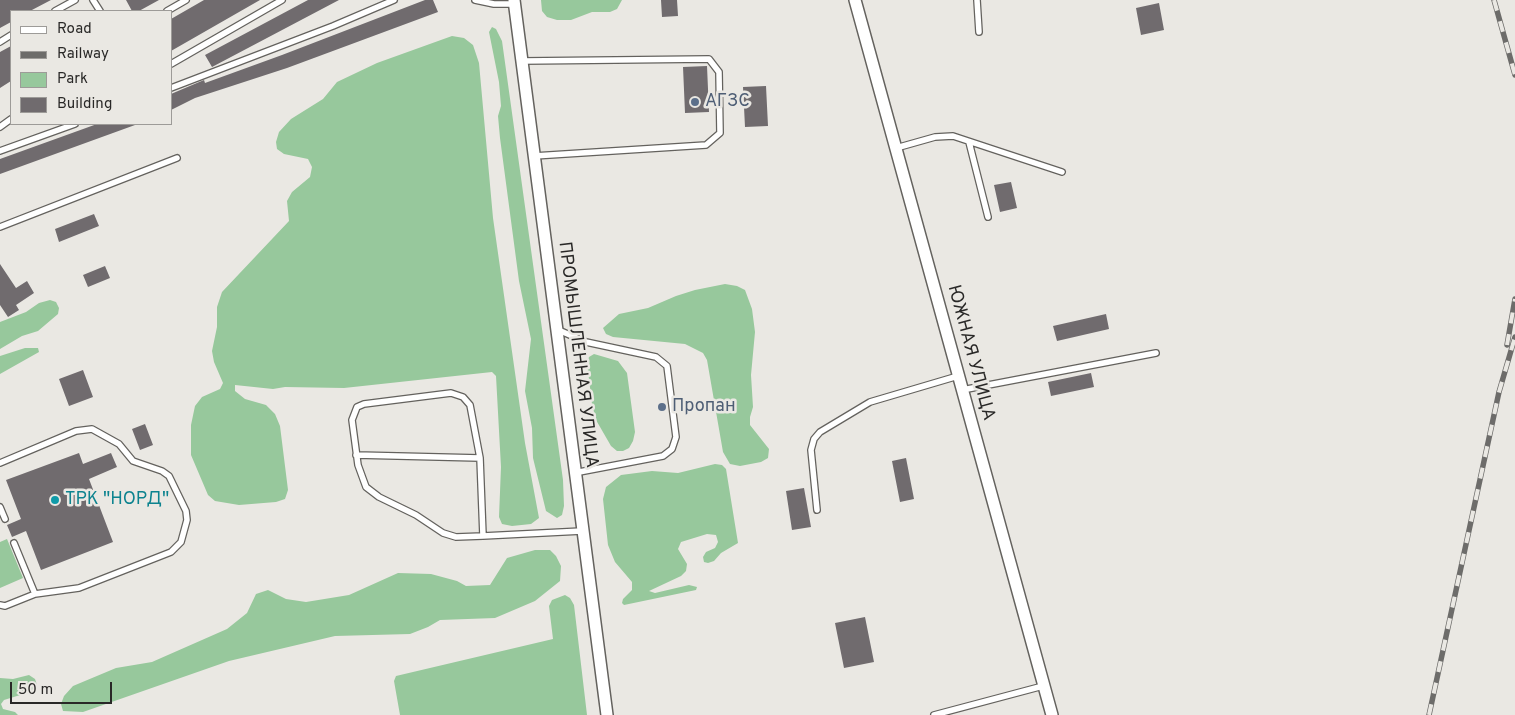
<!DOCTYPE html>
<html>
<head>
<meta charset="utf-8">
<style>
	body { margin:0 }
	#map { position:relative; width:1515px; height:715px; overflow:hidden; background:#eae8e3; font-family:Overpass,sans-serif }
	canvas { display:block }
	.legend { position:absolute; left:10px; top:10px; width:162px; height:115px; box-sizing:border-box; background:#eae8e3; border:1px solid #9d9b98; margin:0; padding:6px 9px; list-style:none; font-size:15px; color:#292827 }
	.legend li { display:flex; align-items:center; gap:10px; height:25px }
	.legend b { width:25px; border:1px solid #9d9b98 }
	.scale { position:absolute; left:10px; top:682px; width:102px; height:22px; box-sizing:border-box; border:2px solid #292827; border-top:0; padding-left:6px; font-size:15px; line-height:18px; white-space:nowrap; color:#292827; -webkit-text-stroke:4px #eae8e3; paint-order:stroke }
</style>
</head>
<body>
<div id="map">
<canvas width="1515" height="715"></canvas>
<ul class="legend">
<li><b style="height:6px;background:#fff"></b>Road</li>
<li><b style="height:6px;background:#6d6c6a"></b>Railway</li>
<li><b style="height:14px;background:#97c89c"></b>Park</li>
<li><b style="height:14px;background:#706b6e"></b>Building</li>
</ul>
<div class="scale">50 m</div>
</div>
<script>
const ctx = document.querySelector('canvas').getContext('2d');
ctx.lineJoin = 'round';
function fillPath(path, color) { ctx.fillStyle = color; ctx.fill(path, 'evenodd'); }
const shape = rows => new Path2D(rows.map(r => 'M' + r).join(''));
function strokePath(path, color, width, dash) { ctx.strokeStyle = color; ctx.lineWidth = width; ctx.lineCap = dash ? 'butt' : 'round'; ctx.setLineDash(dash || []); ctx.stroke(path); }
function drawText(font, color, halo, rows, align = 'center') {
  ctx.font = font + ' Overpass,sans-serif'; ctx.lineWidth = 5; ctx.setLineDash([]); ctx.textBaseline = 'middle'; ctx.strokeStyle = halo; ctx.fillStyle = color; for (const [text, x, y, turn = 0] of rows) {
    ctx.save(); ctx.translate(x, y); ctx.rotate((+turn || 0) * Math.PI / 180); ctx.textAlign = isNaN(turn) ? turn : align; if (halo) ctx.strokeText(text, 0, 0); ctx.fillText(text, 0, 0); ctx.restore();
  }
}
fillPath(shape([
	[541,0,622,0,617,9,610,12,592,12,571,20,557,20,547,17,542,11],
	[492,27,496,29,502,41,563,480,564,506,562,515,557,518,546,511,533,458,532,428,525,391,531,339,519,281,500,138,498,116,501,106,499,82,489,32],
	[452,36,464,38,473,45,479,63,493,218,525,443,539,518,531,524,512,526,502,524,499,517,501,467,496,376,492,372,344,388,285,387,273,389,235,385,235,391,245,399,266,405,275,414,280,426,288,490,285,499,276,502,239,505,215,501,208,495,191,455,191,425,195,406,202,397,220,389,223,383,214,362,212,351,217,327,217,307,222,292,289,221,287,201,292,192,310,177,312,167,308,159,284,154,277,149,276,142,279,132,291,119,323,99,337,82,377,63],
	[725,284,737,286,745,290,752,309,755,332,751,375,753,407,750,417,750,425,769,449,768,458,761,462,740,466,730,464,723,452,707,360,703,353,685,344,613,337,606,334,603,328,619,314,648,308,676,296,695,290],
	[50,300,56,302,59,308,58,314,38,331,22,336,0,349,0,322,26,312,39,303],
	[25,348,38,348,39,352,0,374,0,356],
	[594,354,618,361,627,373,635,432,633,441,629,448,623,451,617,451,611,446,596,420,592,404,587,363,589,357],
	[715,464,722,465,726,469,738,543,721,553,714,561,708,563,704,562,703,557,706,552,715,548,718,542,716,535,707,534,681,542,678,549,687,564,686,571,681,576,649,591,655,593,689,585,697,587,696,590,624,605,622,603,623,599,632,590,632,582,615,562,608,545,603,499,606,487,621,475,652,471,678,473],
	[7,539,23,578,0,588,0,542],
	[535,550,550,550,556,556,561,566,560,581,535,601,495,618,440,620,428,627,410,634,335,636,229,661,83,712,63,711,61,704,64,696,73,686,116,668,152,662,227,629,247,613,256,594,268,590,286,599,306,602,349,595,398,573,431,574,457,581,466,586,490,585,507,558],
	[565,595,570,598,574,605,587,715,400,715,394,681,396,676,553,639,549,606,552,600],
	[29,675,35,679,37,685,30,692,4,700,1,704,3,709,15,712,18,715,0,715,0,678,13,679]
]), '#97c89c');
fillPath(shape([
	[0,0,51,0,30,11,11,11,11,22,0,28],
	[126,0,159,0,139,11,132,11],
	[204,0,260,0,171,51,171,19],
	[308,0,339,0,212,67,205,55],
	[425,0,433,0,438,12,287,68,195,98,171,110,171,94,204,80,205,83,282,55],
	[661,0,677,0,678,16,662,17],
	[1159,3,1164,30,1141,35,1136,8],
	[11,46,11,81,0,88,0,52],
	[707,66,709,112,685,113,683,67],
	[766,86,768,126,745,127,743,87],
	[97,124,135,125,0,174,0,159],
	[1011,182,1017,208,1000,212,994,185],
	[94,214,99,226,59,242,55,229],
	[0,264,16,288,27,281,34,293,16,305,19,310,8,317,0,305],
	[105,266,110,278,88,287,83,275],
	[1106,314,1109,329,1057,341,1053,326],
	[83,370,93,397,69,406,59,379],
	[1091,373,1094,387,1051,396,1048,382],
	[145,424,153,445,140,450,132,429],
	[79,453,83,464,111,453,117,467,89,479,113,542,41,570,26,531,12,537,7,525,21,519,6,480],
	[906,458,914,499,900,502,892,461],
	[804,488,811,527,792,530,786,491],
	[865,617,874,662,844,668,835,623]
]), '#706b6e');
const lane = shape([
	[93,0,100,11],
	[475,0,494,4,514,4],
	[977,0,979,32],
	[55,11,75,0],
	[167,11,186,0],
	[0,42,11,35],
	[522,61,709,59,719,72,720,133,706,145,534,156],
	[171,64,282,0],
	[171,88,333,26,394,0],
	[0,127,11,119],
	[969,142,988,217],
	[896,148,935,137,953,136,1062,172],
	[0,151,75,124],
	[0,227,177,158],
	[556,329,586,342,656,357,667,366,676,437,672,449,663,456,574,473],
	[962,390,1156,353],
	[356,455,480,458],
	[0,463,76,431,92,429,119,444,133,461,162,471,169,476,186,511,187,520,181,542,171,552,79,588,35,594],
	[0,507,5,519],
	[817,510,811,450,814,439,820,432,870,402,958,376],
	[483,536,480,458,470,405,463,397,451,393,364,404,357,407,352,420,358,465,366,487,379,497,416,515,443,533,456,537,483,536,582,531],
	[0,605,5,606,35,594,14,543],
	[934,715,1043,686]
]);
const street = shape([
	[514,0,607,715],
	[855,0,1052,715]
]);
strokePath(lane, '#64625e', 8);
strokePath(street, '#64625e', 14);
strokePath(lane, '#fff', 5.5);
strokePath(street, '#fff', 11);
const rail = shape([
	[1494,0,1515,75],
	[1507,345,1515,299],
	[1429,715,1499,392,1515,337]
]);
strokePath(rail, '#6d6c6a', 5.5);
strokePath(rail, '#eae8e3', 4, [11]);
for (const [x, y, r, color] of [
	[695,102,5,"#5c6f8a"],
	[662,407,5,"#5c6f8a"],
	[55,500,5,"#0f9aa8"]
]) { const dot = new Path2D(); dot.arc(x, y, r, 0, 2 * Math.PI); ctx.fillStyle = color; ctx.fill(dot); strokePath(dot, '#eae8e3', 2); }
drawText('18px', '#4e5e75', '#eae8e3', [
	["АГЗС",705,102],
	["Пропан",672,407]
], 'left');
drawText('18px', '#292827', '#eae8e3', [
	["ЮЖНАЯ УЛИЦА",970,353,75],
	["ПРОМЫШЛЕННАЯ УЛИЦА",577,355,83]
]);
drawText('18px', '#0d838f', '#eae8e3', [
	["ТРК \"НОРД\"",65,500]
], 'left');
</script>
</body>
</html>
